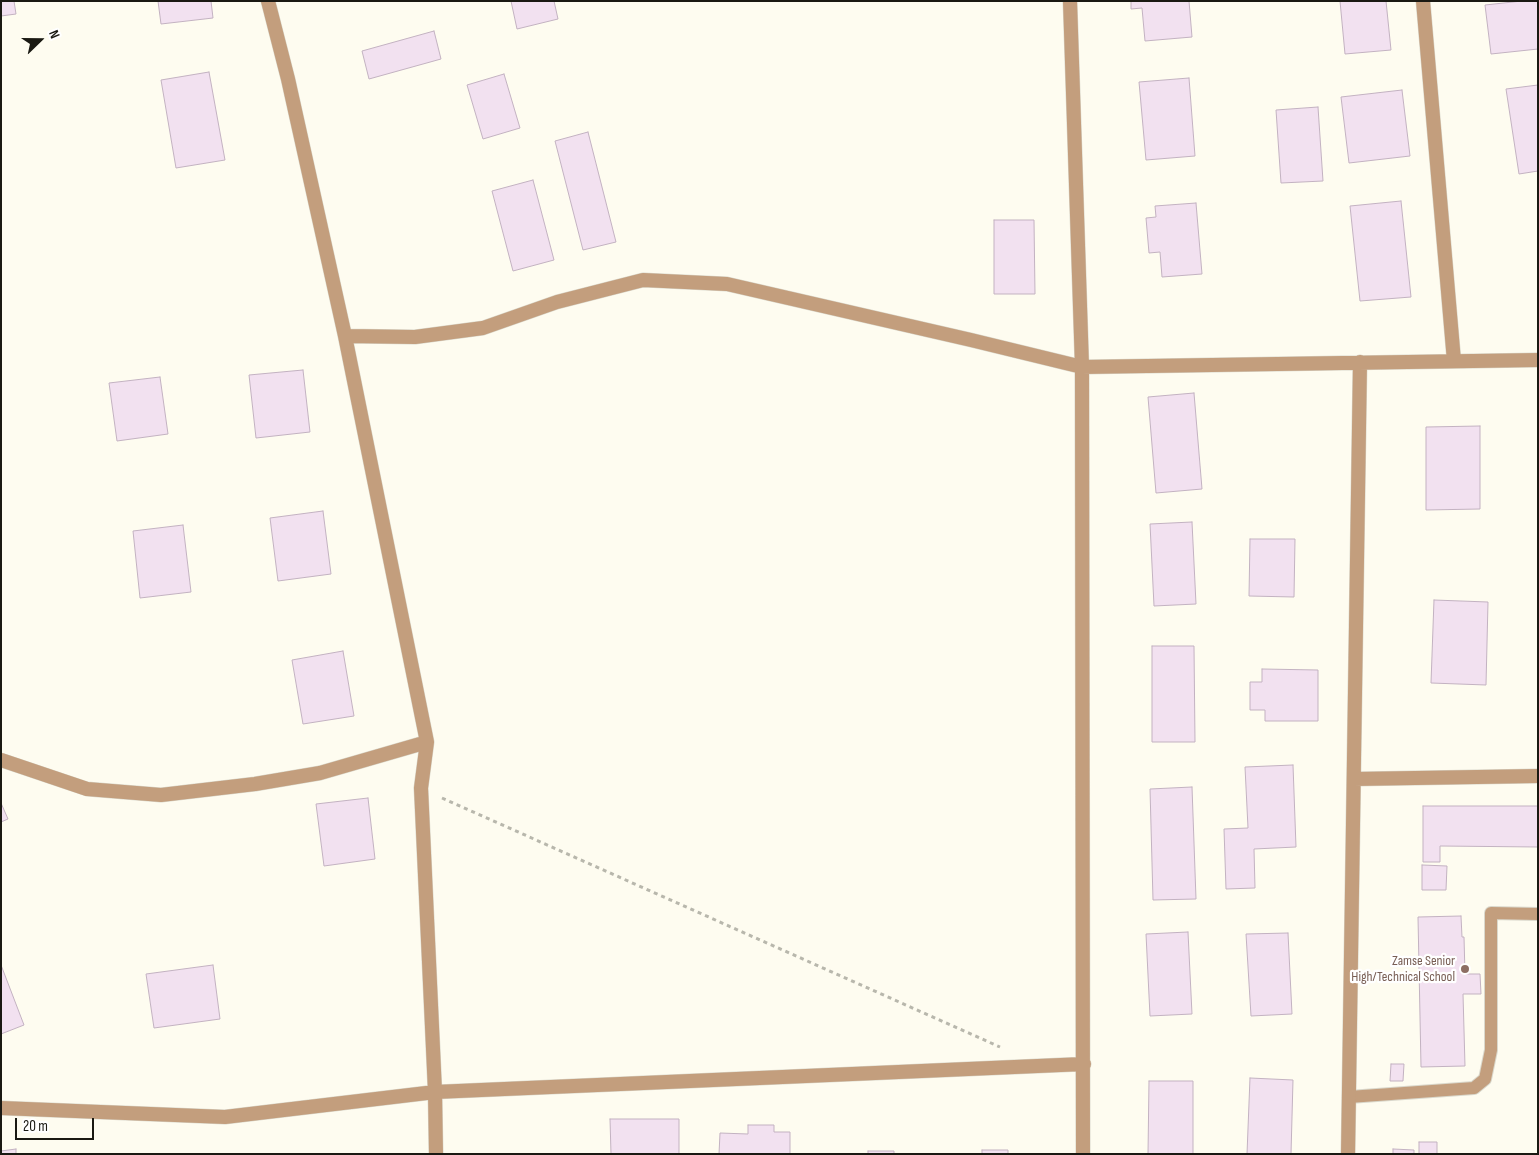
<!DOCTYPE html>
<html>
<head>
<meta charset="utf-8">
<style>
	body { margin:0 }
	#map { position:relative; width:1539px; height:1155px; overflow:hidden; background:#fefcf0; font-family:"Sofia Sans Condensed",sans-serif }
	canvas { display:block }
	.frame { position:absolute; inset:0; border:2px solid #1a1912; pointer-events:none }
	.north { position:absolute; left:15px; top:15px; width:50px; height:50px; -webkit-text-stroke:4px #fff; paint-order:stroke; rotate:68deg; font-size:14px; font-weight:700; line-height:20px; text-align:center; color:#1a1912 }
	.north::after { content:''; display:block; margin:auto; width:18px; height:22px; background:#1a1912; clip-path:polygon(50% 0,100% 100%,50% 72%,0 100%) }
	.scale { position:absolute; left:15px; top:1118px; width:79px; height:22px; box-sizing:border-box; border:2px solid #1a1912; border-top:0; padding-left:6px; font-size:15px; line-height:18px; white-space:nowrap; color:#1a1912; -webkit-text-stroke:4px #fff; paint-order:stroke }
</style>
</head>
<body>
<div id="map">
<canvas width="1539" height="1155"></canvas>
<div class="frame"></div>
<div class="north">N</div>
<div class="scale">20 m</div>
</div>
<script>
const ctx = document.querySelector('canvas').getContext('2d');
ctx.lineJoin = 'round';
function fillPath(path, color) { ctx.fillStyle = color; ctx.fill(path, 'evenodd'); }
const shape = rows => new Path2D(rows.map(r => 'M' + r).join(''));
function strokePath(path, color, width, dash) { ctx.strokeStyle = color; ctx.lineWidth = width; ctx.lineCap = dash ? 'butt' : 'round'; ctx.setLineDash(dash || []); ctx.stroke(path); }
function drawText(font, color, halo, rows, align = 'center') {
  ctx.font = font + ' "Sofia Sans Condensed",sans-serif'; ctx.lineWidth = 4.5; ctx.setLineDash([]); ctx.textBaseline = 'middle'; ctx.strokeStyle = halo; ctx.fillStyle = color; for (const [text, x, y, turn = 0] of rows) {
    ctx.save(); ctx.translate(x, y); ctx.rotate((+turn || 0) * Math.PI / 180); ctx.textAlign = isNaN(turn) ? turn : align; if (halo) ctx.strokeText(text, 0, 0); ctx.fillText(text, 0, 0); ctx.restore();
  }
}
const building = shape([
	[1,1,14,1,16,14,1,16,1,1],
	[158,1,211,1,213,18,161,24,158,1],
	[511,1,554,1,558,19,517,29,511,1],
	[1131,1,1189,1,1192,37,1145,41,1142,8,1131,9,1131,1],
	[1340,1,1386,1,1391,50,1345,54,1340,1],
	[1522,1,1538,1,1538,49,1491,54,1485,5,1522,1],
	[434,31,441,59,369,79,362,51,434,31],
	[209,72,225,160,176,168,161,80,209,72],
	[504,74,520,128,483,139,467,85,504,74],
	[1189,78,1195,156,1146,160,1139,82,1189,78],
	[1538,85,1538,171,1519,174,1506,89,1538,85],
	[1402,90,1410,156,1349,163,1341,97,1402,90],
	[1318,107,1323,181,1281,183,1276,110,1318,107],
	[588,132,616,242,583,250,555,141,588,132],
	[533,180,554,260,513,271,492,191,533,180],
	[1401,201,1411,297,1360,301,1350,206,1401,201],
	[1196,203,1202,274,1162,277,1160,252,1149,253,1146,218,1156,217,1155,206,1196,203],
	[994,220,1034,220,1035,294,994,294,994,220],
	[303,370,310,432,256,438,249,375,303,370],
	[160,377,168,434,117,441,109,383,160,377],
	[1194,393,1202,489,1156,493,1148,397,1194,393],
	[1480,426,1480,509,1426,510,1426,427,1480,426],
	[323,511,331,574,278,581,270,518,323,511],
	[1192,522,1196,604,1154,606,1150,524,1192,522],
	[183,525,191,592,140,598,133,531,183,525],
	[1250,539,1295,539,1294,597,1249,596,1250,539],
	[1434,600,1488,602,1486,685,1431,683,1434,600],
	[1152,646,1194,646,1195,742,1152,742,1152,646],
	[343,651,354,716,303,724,292,660,343,651],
	[1262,669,1318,670,1318,721,1265,721,1265,710,1250,710,1250,682,1262,682,1262,669],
	[1293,765,1296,847,1254,849,1255,888,1226,889,1224,829,1248,828,1245,767,1293,765],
	[1192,787,1196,899,1153,900,1150,789,1192,787],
	[368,798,375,859,324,866,316,804,368,798],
	[1,803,8,819,1,822,1,803],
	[1423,806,1538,806,1538,847,1440,846,1440,862,1423,862,1423,806],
	[1422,865,1447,866,1446,890,1422,890,1422,865],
	[1461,916,1462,937,1464,937,1465,974,1480,974,1481,994,1463,994,1465,1066,1421,1067,1418,917,1461,916],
	[1188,932,1192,1014,1150,1016,1146,934,1188,932],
	[1288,933,1292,1014,1251,1016,1246,934,1288,933],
	[1,965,24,1025,1,1034,1,965],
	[213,965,220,1019,154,1028,146,974,213,965],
	[1391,1064,1404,1064,1403,1081,1390,1081,1391,1064],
	[1250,1078,1293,1080,1291,1154,1247,1154,1250,1078],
	[1149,1081,1193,1081,1193,1154,1148,1154,1149,1081],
	[610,1119,679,1119,679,1154,611,1154,610,1119],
	[748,1125,774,1125,774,1132,790,1132,790,1154,719,1154,720,1133,748,1134,748,1125],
	[1419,1142,1437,1142,1437,1154,1419,1154,1419,1142],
	[16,1149,16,1154,1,1154,1,1151,16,1149],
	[1393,1149,1414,1150,1414,1154,1393,1154,1393,1149],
	[982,1150,1008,1150,1008,1154,982,1154,982,1150],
	[868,1151,894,1151,894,1154,868,1154,868,1151]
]);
fillPath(building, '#f2e1f0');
strokePath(building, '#c3b2c1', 1);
const service = shape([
	[1349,1097,1474,1088,1485,1079,1491,1050,1491,913,1538,914]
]);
const minor = shape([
	[268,1,288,79,345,336,427,742,421,788,435,1092,436,1154],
	[1070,1,1082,367,1083,1154],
	[1423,1,1454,361],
	[345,336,415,337,483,328,557,302,643,280,727,284,971,340,1082,367,1538,360],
	[1,760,87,789,161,795,255,784,320,773,427,742],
	[1354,779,1538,776],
	[1,1108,225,1117,435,1092,1084,1064],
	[1348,1154,1360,362]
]);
strokePath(service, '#dad8cc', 14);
strokePath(minor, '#dad8cc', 15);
strokePath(shape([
	[442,798,1000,1047]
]), '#b8b7ac', 3, [4, 4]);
strokePath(service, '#c39e7d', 12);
strokePath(minor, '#c39e7d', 14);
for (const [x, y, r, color] of [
	[1465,969,5,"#8d6e63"]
]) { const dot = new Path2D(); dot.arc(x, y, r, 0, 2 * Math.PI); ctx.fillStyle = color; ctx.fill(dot); strokePath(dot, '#fff', 2); }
drawText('14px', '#785e54', '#fff', [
	["Zamse Senior",1455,961],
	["High/Technical School",1455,977]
], 'right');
</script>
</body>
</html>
